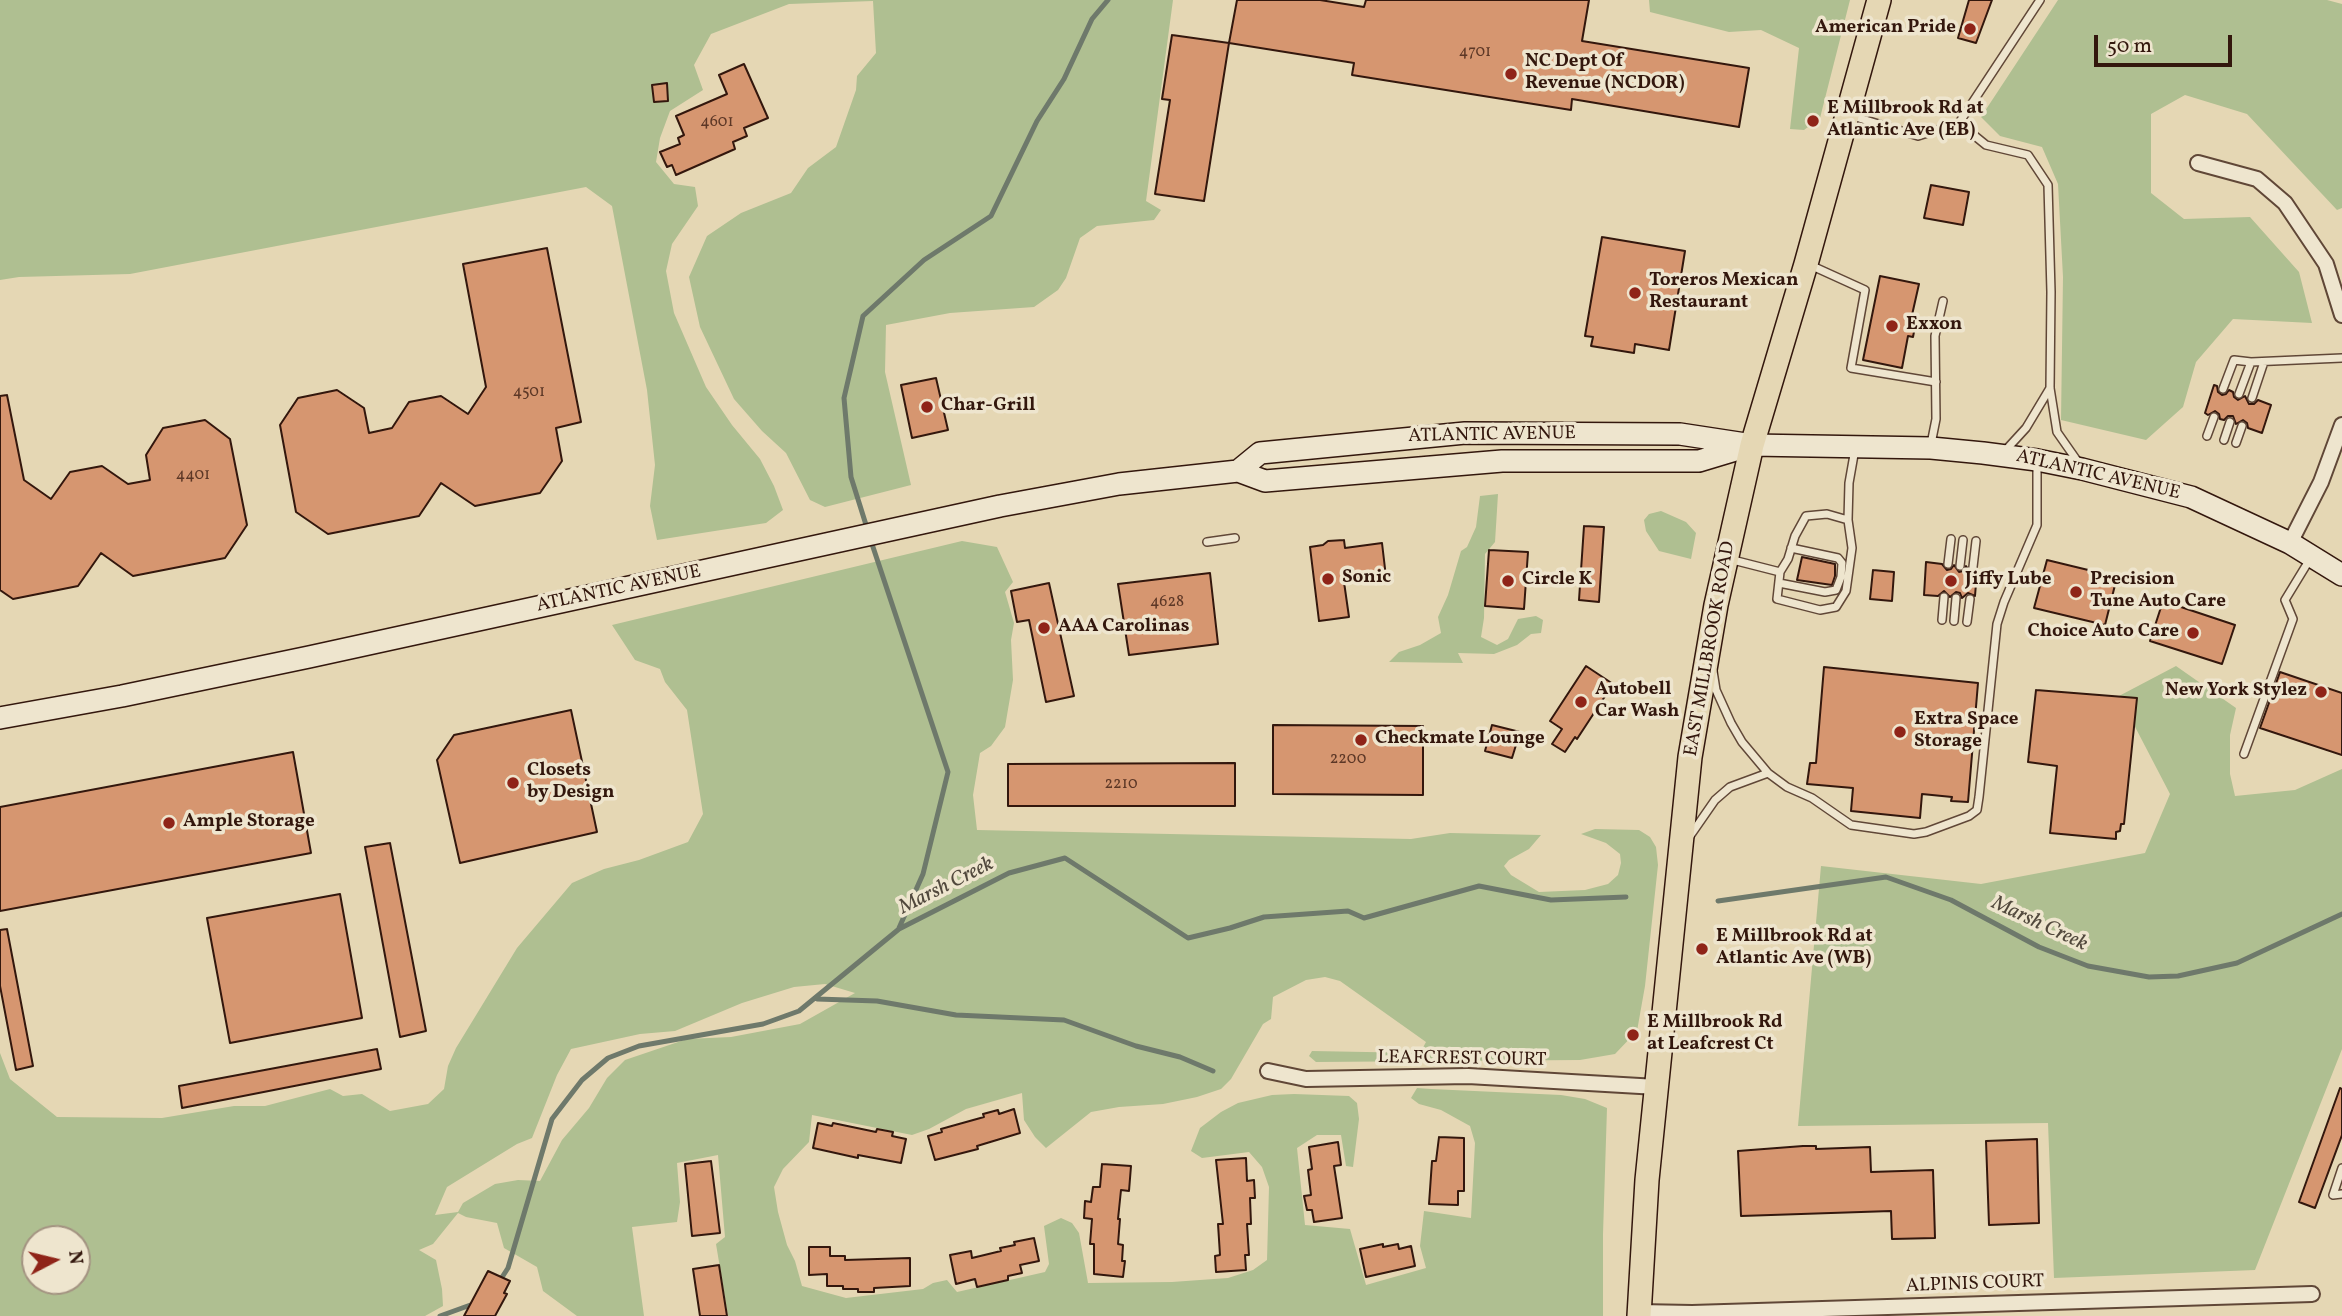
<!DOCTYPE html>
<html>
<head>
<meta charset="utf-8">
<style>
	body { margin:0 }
	#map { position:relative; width:2342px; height:1316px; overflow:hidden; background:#e5d7b4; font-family:Vollkorn,serif }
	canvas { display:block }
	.north { position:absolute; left:21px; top:1225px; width:70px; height:70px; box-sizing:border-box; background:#eee5ce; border:2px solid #a39381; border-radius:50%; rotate:83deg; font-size:19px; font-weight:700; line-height:28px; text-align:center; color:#33170d }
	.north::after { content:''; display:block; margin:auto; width:24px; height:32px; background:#8f2418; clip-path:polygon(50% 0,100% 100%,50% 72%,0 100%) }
	.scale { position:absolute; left:2094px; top:35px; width:138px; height:32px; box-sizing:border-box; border:4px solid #33170d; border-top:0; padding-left:9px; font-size:21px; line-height:24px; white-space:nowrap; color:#33170d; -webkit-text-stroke:5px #eee5ce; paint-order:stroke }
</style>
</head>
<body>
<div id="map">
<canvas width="2342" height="1316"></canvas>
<div class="north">N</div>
<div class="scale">50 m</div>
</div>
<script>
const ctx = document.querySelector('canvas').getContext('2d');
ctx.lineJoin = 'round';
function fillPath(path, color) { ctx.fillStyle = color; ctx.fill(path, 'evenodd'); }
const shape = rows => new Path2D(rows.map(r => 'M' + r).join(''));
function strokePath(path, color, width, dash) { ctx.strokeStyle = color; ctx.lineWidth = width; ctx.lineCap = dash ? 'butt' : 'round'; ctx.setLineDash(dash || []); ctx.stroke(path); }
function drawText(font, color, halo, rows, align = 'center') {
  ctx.font = font + ' Vollkorn,serif'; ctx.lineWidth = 7; ctx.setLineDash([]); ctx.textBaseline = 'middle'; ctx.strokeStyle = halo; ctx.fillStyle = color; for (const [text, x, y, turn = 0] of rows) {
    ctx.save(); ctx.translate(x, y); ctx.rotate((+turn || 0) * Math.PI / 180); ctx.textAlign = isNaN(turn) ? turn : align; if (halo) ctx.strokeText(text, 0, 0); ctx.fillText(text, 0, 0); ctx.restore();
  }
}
fillPath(shape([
	[0,0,1173,0,1146,201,1161,210,1154,220,1097,226,1080,238,1066,278,1058,290,1034,307,950,313,886,325,885,372,911,485,825,507,810,500,786,453,762,431,734,399,700,327,689,277,707,236,741,213,791,193,808,168,836,147,856,90,857,76,876,53,873,1,789,4,711,34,694,65,703,90,670,111,660,138,656,162,674,184,695,187,698,206,672,244,666,271,674,313,706,387,732,425,760,459,774,486,783,510,766,523,657,540,650,506,655,465,647,390,612,206,586,187,130,274,19,277,0,280],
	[1649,0,1850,0,1820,118,1804,130,1790,129,1799,48,1761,30,1729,32,1650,12],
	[2058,0,2327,0,2342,4,2342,208,2337,210,2247,114,2185,95,2151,114,2151,193,2184,219,2250,217,2299,272,2312,323,2233,319,2196,362,2183,407,2146,440,2061,420,2063,277,2058,184,2042,147,2000,136,1981,117],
	[1498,494,1495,542,1485,554,1484,618,1481,637,1497,645,1508,639,1518,619,1536,616,1543,620,1541,633,1531,634,1517,645,1494,654,1458,653,1463,663,1389,662,1399,652,1420,645,1441,633,1438,617,1448,595,1461,551,1467,547,1476,527,1480,496],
	[1661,511,1686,522,1696,533,1691,559,1659,551,1646,531,1644,520,1649,514],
	[962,541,997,547,1013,582,1005,592,1014,623,1011,640,1013,680,1005,727,991,746,980,753,973,795,977,830,1411,839,1450,833,1541,835,1529,849,1509,860,1504,866,1511,875,1539,892,1585,890,1608,884,1618,875,1621,863,1620,854,1606,843,1581,834,1595,829,1639,830,1650,837,1656,847,1658,865,1645,986,1637,1031,1615,1054,1580,1060,1316,1062,1309,1056,1312,1051,1420,1053,1426,1042,1340,981,1325,977,1306,980,1273,997,1271,1019,1263,1024,1231,1079,1221,1089,1197,1097,1163,1104,1119,1107,1091,1112,1046,1148,1035,1137,1024,1120,1022,1093,966,1109,929,1129,912,1135,812,1115,809,1142,783,1169,774,1187,778,1212,787,1245,795,1261,802,1286,846,1298,923,1289,933,1283,947,1280,957,1292,1045,1272,1049,1264,1044,1226,1061,1218,1072,1223,1079,1233,1088,1283,1172,1282,1228,1278,1253,1270,1267,1260,1269,1187,1262,1167,1249,1152,1202,1158,1191,1151,1200,1128,1221,1112,1238,1103,1272,1095,1294,1094,1349,1096,1357,1103,1359,1119,1353,1167,1346,1166,1341,1135,1317,1135,1297,1148,1305,1225,1350,1229,1366,1285,1426,1268,1420,1246,1424,1211,1471,1218,1475,1143,1470,1126,1441,1110,1419,1104,1411,1098,1417,1088,1431,1089,1561,1095,1585,1099,1607,1108,1603,1234,1603,1316,728,1316,716,1244,725,1237,718,1155,677,1163,680,1202,677,1222,632,1227,644,1316,577,1316,543,1291,537,1267,504,1248,497,1223,466,1217,458,1213,433,1244,419,1250,436,1260,442,1289,443,1306,425,1316,0,1316,0,1053,10,1079,57,1117,162,1118,234,1106,265,1106,330,1089,343,1096,362,1094,390,1111,428,1104,444,1089,448,1066,456,1048,517,948,572,883,604,869,639,860,688,842,703,814,687,710,665,682,660,669,635,660,612,625],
	[825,984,855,993,800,1024,731,1037,687,1039,625,1060,607,1078,589,1108,562,1140,540,1181,518,1180,495,1184,463,1203,458,1212,435,1215,447,1187,517,1144,532,1138,557,1075,571,1049,640,1034,675,1031,742,1003,794,987],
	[35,1239,77,1239,77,1281,35,1281],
	[2176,666,2236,708,2230,735,2230,774,2235,796,2295,790,2342,769,2342,1049,2255,1270,2054,1278,2048,1123,1798,1126,1821,866,1981,884,2145,853,2170,794,2119,696]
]), '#afbf91');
strokePath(shape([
	[867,528,851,477,844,398,863,316,924,260,991,216,1037,121,1064,79,1092,19,1108,0],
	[870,538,948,772,923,874,899,928],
	[1718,901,1886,877,1951,900,2039,947,2088,966,2149,977,2178,976,2237,963,2342,914],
	[817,999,877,1001,956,1015,1064,1020,1136,1046,1180,1057,1213,1071],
	[499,1282,508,1268,552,1119,582,1080,608,1058,639,1046,763,1024,799,1011,899,929,1009,873,1065,858,1188,938,1230,928,1264,917,1348,911,1364,918,1479,886,1551,900,1626,897],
	[440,1316,476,1303]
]), '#6e796b', 5);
const building = shape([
	[1237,0,1320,0,1364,7,1366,0,1589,0,1582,41,1749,68,1739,127,1572,99,1571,110,1352,75,1354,63,1229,43,1237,0],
	[1969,0,1992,0,1976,43,1958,38,1969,0],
	[1172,35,1229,43,1204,201,1155,194,1170,100,1162,99,1172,35],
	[744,64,768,118,744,128,747,136,733,142,735,149,676,175,672,165,667,167,660,152,680,144,678,138,684,135,676,116,727,94,719,75,744,64],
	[667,83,668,101,654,102,652,85,667,83],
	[1931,185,1969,192,1963,225,1924,218,1931,185],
	[1602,237,1685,251,1669,350,1635,344,1634,353,1591,346,1593,337,1585,336,1602,237],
	[547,248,581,422,556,428,562,461,540,493,475,506,441,483,419,516,328,534,296,512,280,425,298,398,337,390,364,408,369,433,392,428,409,402,441,396,468,414,486,387,463,264,547,248],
	[1880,276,1919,284,1912,315,1917,316,1913,337,1908,336,1902,368,1863,360,1880,276],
	[936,378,948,430,912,438,901,385,936,378],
	[2214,385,2217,386,2218,392,2222,395,2226,394,2229,390,2233,392,2234,397,2238,400,2245,396,2249,404,2254,404,2258,400,2271,405,2262,433,2248,428,2247,423,2243,420,2236,424,2233,416,2228,416,2224,420,2220,419,2219,414,2215,411,2208,415,2205,413,2214,385],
	[7,395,24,480,51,499,70,472,102,466,128,484,150,480,146,455,163,428,205,420,230,439,247,525,225,558,133,576,101,553,78,586,13,599,0,590,0,396,7,395],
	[1584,526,1604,527,1599,602,1579,600,1584,526],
	[1344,540,1345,548,1382,543,1386,577,1344,582,1349,617,1319,621,1310,547,1323,545,1328,541,1344,540],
	[1489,550,1528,552,1524,609,1485,606,1489,550],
	[1802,557,1835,564,1835,576,1832,585,1797,580,1802,557],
	[2047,560,2117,577,2105,625,2034,608,2047,560],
	[1926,562,1942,564,1947,570,1951,569,1954,565,1959,572,1963,571,1966,566,1970,572,1977,571,1975,596,1968,593,1962,598,1960,593,1956,592,1950,597,1944,591,1938,596,1924,595,1926,562],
	[1873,570,1894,572,1892,601,1870,599,1873,570],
	[1210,573,1218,644,1129,655,1118,584,1210,573],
	[1049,583,1074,696,1046,702,1029,620,1017,622,1011,591,1049,583],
	[2163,601,2235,625,2222,664,2150,641,2163,601],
	[1586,666,1613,684,1577,739,1575,737,1565,752,1552,744,1562,729,1550,721,1586,666],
	[1824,667,1978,683,1968,802,1951,801,1952,797,1922,794,1920,818,1851,811,1853,788,1807,784,1810,763,1816,763,1824,667],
	[2280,672,2342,693,2342,755,2260,728,2280,672],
	[2036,690,2137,698,2124,824,2121,824,2120,831,2116,832,2116,839,2050,833,2057,766,2028,762,2036,690],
	[571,710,597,832,460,863,437,760,454,735,571,710],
	[1273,725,1423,726,1423,795,1273,794,1273,725],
	[1492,725,1520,732,1512,758,1485,751,1492,725],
	[293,752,311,853,0,911,0,807,293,752],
	[1235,763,1235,806,1008,806,1008,764,1235,763],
	[390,843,426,1031,400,1037,365,847,390,843],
	[340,894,362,1018,230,1043,207,918,340,894],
	[7,929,33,1066,16,1070,0,986,0,930,7,929],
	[377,1049,381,1069,182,1108,179,1086,377,1049],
	[2340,1088,2342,1089,2342,1135,2315,1208,2299,1202,2340,1088],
	[1014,1109,1020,1133,977,1146,978,1149,935,1160,928,1136,942,1132,941,1129,984,1117,983,1114,998,1110,999,1114,1014,1109],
	[818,1123,832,1126,833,1123,876,1132,877,1129,893,1132,892,1136,906,1139,901,1163,858,1155,858,1158,813,1148,818,1123],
	[1439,1137,1464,1138,1464,1191,1458,1191,1458,1205,1429,1204,1432,1161,1436,1161,1439,1137],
	[2037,1139,2039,1223,1989,1225,1986,1141,2037,1139],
	[1338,1142,1341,1165,1334,1166,1342,1218,1314,1222,1312,1210,1307,1210,1304,1196,1311,1195,1308,1170,1312,1169,1309,1147,1338,1142],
	[1803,1146,1816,1146,1816,1149,1870,1147,1871,1172,1933,1170,1935,1238,1892,1239,1891,1211,1741,1216,1738,1151,1803,1146],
	[1246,1158,1247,1181,1254,1180,1255,1198,1250,1198,1251,1224,1247,1224,1249,1255,1245,1255,1246,1270,1216,1272,1215,1256,1220,1255,1218,1224,1223,1224,1216,1160,1246,1158],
	[711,1161,720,1233,692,1236,685,1164,711,1161],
	[1102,1164,1131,1166,1129,1191,1121,1190,1118,1219,1120,1219,1118,1244,1123,1245,1122,1261,1125,1261,1123,1277,1094,1274,1094,1244,1090,1244,1092,1219,1084,1218,1085,1201,1091,1202,1093,1187,1100,1187,1102,1164],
	[1034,1238,1039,1261,1020,1265,1022,1273,1008,1276,1008,1280,977,1287,975,1279,956,1284,950,1255,971,1251,972,1258,1001,1251,1000,1248,1015,1245,1014,1242,1034,1238],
	[1383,1244,1383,1247,1398,1244,1399,1249,1411,1246,1415,1266,1366,1277,1360,1249,1383,1244],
	[809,1247,830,1247,830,1256,845,1256,845,1260,910,1258,910,1286,874,1288,874,1292,858,1292,858,1289,843,1289,843,1286,827,1286,827,1274,809,1275,809,1247],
	[719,1265,727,1316,700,1316,693,1269,719,1265],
	[488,1271,510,1281,504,1293,507,1294,495,1316,464,1316,488,1271]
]);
fillPath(building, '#d69670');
strokePath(building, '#33170d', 2);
const service = shape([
	[1849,115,1918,136,1959,123,2040,0],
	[1959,123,1986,145,2028,155,2048,185,2051,292,2050,388,2057,432,2078,462],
	[1810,265,1865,290,1851,368,1936,382],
	[2223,389,2234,360,2251,362,2342,358],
	[2239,394,2251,362],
	[2252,398,2264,362],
	[2207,436,2214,417],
	[2224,440,2230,422],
	[2236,443,2242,426],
	[1931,444,1936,419,1935,336,1943,301],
	[2004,452,2026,428,2050,388],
	[1207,542,1235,538],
	[1729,559,1780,572,1788,559,1795,536,1806,516,1827,514,1848,520,1849,483,1855,449],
	[1948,564,1951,539],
	[1960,566,1963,540],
	[1973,567,1976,541],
	[1780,572,1777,599,1820,610,1836,607,1846,591,1852,548,1848,520],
	[1779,583,1825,592,1836,590,1841,577,1842,563,1838,558,1791,548],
	[1942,620,1944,597],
	[1954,621,1956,598],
	[1967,622,1970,599],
	[1713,671,1716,690,1731,723,1742,742,1768,773,1787,787,1812,798,1851,825,1914,834,1926,832,1969,816,1977,810,1979,797,1997,624,2004,602,2037,525,2037,464],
	[2244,754,2293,619,2285,600,2310,559],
	[1690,836,1715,800,1730,787,1768,773],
	[2342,1168,2333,1195,2342,1194]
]);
const minor = shape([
	[2198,163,2257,179,2285,203,2326,264,2342,315],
	[2290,543,2321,482,2342,425],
	[1268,1071,1306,1079,1468,1076,1657,1087],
	[1639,1312,1692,1313,2312,1294]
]);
const secondary = shape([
	[1238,471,1260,453,1465,433,1680,434,1752,445,1931,448,1983,453,2037,460,2082,469,2191,497,2290,543,2342,575],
	[0,718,122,696,309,657,1000,506,1119,484,1238,471,1265,481,1502,461,1699,461,1752,445]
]);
const primary = shape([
	[1639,1316,1647,1180,1690,757,1716,605,1752,445,1806,264,1879,0]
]);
strokePath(service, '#604737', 10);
strokePath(minor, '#604737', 18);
strokePath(secondary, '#33170d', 24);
strokePath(primary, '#33170d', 26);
strokePath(service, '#eee5ce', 7);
strokePath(minor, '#eee5ce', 14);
strokePath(secondary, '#eee5ce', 21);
strokePath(primary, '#e5d7b4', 23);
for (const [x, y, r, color] of [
	[1970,29,7,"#8f2418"],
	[1511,74,7,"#8f2418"],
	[1813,121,7,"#8f2418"],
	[1635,293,7,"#8f2418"],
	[1892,326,7,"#8f2418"],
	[927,407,7,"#8f2418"],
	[1328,579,7,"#8f2418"],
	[1508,581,7,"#8f2418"],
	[1951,581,7,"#8f2418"],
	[2076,592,7,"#8f2418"],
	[1044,628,7,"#8f2418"],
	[2193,633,7,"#8f2418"],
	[2321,692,7,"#8f2418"],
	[1581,702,7,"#8f2418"],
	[1900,732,7,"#8f2418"],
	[1361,740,7,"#8f2418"],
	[513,783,7,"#8f2418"],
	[169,823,7,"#8f2418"],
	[1702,949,7,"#8f2418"],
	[1633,1035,7,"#8f2418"]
]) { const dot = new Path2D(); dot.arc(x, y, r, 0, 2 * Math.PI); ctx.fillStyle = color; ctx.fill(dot); strokePath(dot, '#eee5ce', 2.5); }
drawText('16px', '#5c3726', null, [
	["4701",1475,53],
	["4601",717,123],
	["4501",529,393],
	["4401",193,476],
	["4628",1167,603],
	["2200",1348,760],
	["2210",1121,785]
]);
drawText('bold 19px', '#33170d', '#eee5ce', [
	["American Pride",1956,29,"right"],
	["NC Dept Of",1525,63],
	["Revenue (NCDOR)",1525,85],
	["E Millbrook Rd at",1827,110],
	["Atlantic Ave (EB)",1827,132],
	["Toreros Mexican",1649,282],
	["Restaurant",1649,304],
	["Exxon",1906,326],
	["Char-Grill",941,407],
	["Sonic",1342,579],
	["Circle K",1522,581],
	["Jiffy Lube",1965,581],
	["Precision",2090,581],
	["Tune Auto Care",2090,603],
	["AAA Carolinas",1058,628],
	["Choice Auto Care",2179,633,"right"],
	["Autobell",1595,691],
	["Car Wash",1595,713],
	["New York Stylez",2307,692,"right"],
	["Extra Space",1914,721],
	["Storage",1914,743],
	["Checkmate Lounge",1375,740],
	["Closets",527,772],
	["by Design",527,794],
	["Ample Storage",183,823],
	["E Millbrook Rd at",1716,938],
	["Atlantic Ave (WB)",1716,960],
	["E Millbrook Rd",1647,1024],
	["at Leafcrest Ct",1647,1046]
], 'left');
drawText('19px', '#33170d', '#eee5ce', [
	["ATLANTIC AVENUE",1492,436,-1],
	["ATLANTIC AVENUE",2098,476,13],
	["ATLANTIC AVENUE",619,590,-12],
	["EAST MILLBROOK ROAD",1711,649,-80],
	["LEAFCREST COURT",1462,1060,1],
	["ALPINIS COURT",1975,1285,-2]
]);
drawText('italic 21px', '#51483c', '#eee5ce', [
	["Marsh Creek",947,887,-27],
	["Marsh Creek",2039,925,25]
]);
</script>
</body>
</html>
